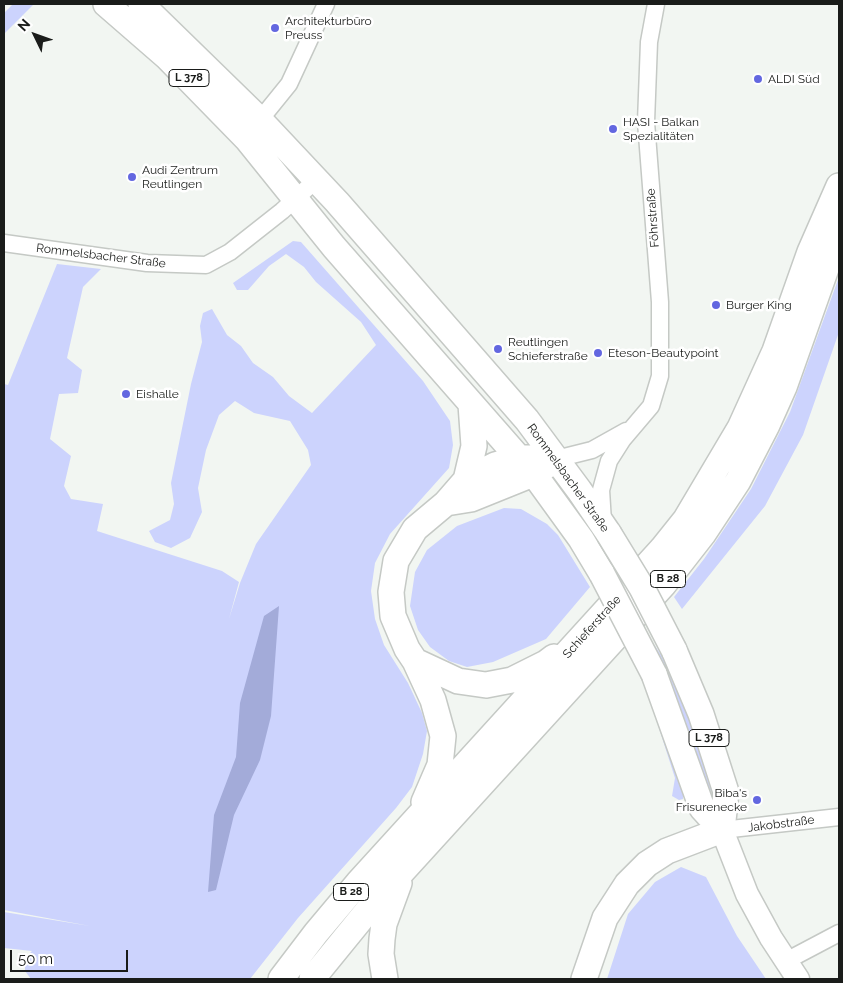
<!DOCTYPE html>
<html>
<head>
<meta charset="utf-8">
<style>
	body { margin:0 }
	#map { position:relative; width:843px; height:983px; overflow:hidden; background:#f2f6f2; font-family:Raleway,sans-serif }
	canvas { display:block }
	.frame { position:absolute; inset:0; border:5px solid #1a1c1a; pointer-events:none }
	.north { position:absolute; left:10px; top:10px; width:50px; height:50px; -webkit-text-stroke:4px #fff; paint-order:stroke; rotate:312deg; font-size:14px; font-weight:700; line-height:20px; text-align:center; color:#1a1c1a }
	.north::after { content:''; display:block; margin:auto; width:18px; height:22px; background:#1a1c1a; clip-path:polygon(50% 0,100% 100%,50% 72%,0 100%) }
	.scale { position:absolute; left:10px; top:950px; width:118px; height:22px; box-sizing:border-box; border:2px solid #1a1c1a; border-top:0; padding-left:6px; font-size:15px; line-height:18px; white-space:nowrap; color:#1a1c1a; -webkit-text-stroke:4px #fff; paint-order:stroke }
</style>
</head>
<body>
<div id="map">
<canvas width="843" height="983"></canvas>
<div class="frame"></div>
<div class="north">N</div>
<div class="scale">50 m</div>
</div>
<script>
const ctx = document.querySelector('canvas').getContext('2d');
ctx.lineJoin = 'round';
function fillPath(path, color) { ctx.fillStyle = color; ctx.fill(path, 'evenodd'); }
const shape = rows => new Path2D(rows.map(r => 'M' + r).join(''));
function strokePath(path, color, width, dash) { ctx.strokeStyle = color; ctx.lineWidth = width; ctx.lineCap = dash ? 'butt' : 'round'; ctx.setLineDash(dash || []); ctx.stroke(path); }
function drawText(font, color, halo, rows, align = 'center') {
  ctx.font = font + ' Raleway,sans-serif'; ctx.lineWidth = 5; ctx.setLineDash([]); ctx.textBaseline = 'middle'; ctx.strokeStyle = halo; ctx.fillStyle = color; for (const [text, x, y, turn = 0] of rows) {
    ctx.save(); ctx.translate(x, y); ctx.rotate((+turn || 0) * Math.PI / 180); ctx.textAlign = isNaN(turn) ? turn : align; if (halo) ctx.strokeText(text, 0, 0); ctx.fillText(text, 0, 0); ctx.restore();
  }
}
fillPath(shape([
	[13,4,34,4,4,34,4,13],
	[293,241,301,242,423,381,450,421,453,445,449,468,390,534,375,563,371,591,375,619,384,645,408,683,422,713,427,731,423,754,412,787,396,808,298,918,250,979,31,979,25,971,25,965,27,956,32,951,4,948,4,912,90,926,4,910,4,384,8,385,57,264,101,269,83,287,67,358,82,370,78,393,59,394,50,439,71,456,64,486,71,499,103,504,97,531,222,571,239,582,229,619,240,583,256,544,311,465,308,450,290,421,254,413,235,401,219,415,206,450,198,488,202,512,190,538,171,548,155,542,149,531,170,520,174,504,171,483,191,384,202,342,200,326,203,313,212,309,227,335,241,346,253,363,273,377,289,396,312,413,376,345,361,322,316,282,304,267,286,254,269,266,248,290,237,290,233,283],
	[839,277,839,332,803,435,765,506,682,609,674,597,704,559,751,489,790,412],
	[504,508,521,509,547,524,558,535,590,587,546,639,493,662,467,667,449,661,430,647,418,630,410,606,415,572,427,550,457,526],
	[648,636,671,669,715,789,705,792],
	[648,694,683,791,683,799,679,800,672,796,675,778],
	[681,867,706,877,737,936,766,979,607,979,628,914,655,882]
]), '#ccd3fd');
fillPath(shape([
	[279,606,271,716,260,760,234,815,216,890,208,892,214,815,236,757,240,703,264,616]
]), '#a3abd9');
const minor = shape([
	[255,126,289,84,326,4],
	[4,243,147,263,206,265,230,252,282,211,316,180],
	[556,459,592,450,626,431],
	[603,522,601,490,609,461,623,439,651,406,660,376,660,302,646,122,649,42,656,4],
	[722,830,839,817],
	[786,961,839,933]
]);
const secondary = shape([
	[722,830,747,894,771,938,798,979]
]);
const primary = shape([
	[106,4,167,57,247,139,334,247,539,481,581,539,602,574],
	[141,4,259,119,337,202,527,420,579,490,609,534],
	[466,480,474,446,471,404],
	[446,503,471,499,533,474,546,466],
	[674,650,701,714,726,792,722,830],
	[415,661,458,681,486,685,512,680,546,663,554,657],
	[654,674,702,808,722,830],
	[424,802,440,765,443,736,433,700,415,661,407,649,393,616,391,592,396,561,415,529,446,503,466,480,495,465,520,458,534,458],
	[281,979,316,933,358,883,662,549,686,519,740,428,775,351,810,252,839,186],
	[312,979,378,898,664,584,703,534,738,481,767,425,784,387,839,232],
	[385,979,381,954,382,939,384,924,399,883],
	[584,979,605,918,627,884,647,864,667,851,722,830]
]);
strokePath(minor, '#c5c9c5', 19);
strokePath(secondary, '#c5c9c5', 25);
strokePath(primary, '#c5c9c5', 28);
strokePath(minor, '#fff', 16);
strokePath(secondary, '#fff', 22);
strokePath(primary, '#fff', 25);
const primaryBridge = shape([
	[609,534,642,588,674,650],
	[602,574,654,674]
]);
strokePath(primaryBridge, '#c5c9c5', 28, []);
strokePath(primaryBridge, '#fff', 25);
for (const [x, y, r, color] of [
	[275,28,5,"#6367e0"],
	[758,79,5,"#6367e0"],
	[613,129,5,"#6367e0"],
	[132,177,5,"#6367e0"],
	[716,305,5,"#6367e0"],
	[498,349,5,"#6367e0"],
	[598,353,5,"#6367e0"],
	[126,394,5,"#6367e0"],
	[757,800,5,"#6367e0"]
]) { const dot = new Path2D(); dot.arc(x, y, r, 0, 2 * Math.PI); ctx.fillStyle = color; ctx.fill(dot); strokePath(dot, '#fff', 2); }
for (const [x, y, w] of [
	[189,78,40],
	[668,579,35],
	[709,738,40],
	[351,892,35]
]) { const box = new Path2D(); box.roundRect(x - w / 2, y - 8.5, w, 17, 4); ctx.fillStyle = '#fff'; ctx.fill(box); strokePath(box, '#1a1c1a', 1); }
drawText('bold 11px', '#1a1c1a', null, [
	["L 378",189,78],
	["B 28",668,579],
	["L 378",709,738],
	["B 28",351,892]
]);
drawText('12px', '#1a1c1a', '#fff', [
	["Architekturbüro",285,21],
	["Preuss",285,35],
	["ALDI Süd",768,79],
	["HASI - Balkan",623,122],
	["Spezialitäten",623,136],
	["Audi Zentrum",142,170],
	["Reutlingen",142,184],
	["Burger King",726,305],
	["Reutlingen",508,342],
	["Schieferstraße",508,356],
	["Eteson-Beautypoint",608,353],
	["Eishalle",136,394],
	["Biba's",747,793,"right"],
	["Frisurenecke",747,807,"right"]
], 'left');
drawText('12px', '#1a1c1a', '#fff', [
	["Föhrstraße",653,218,-94],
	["Rommelsbacher Straße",101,256,7],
	["Rommelsbacher Straße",568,478,54],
	["Schieferstraße",592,627,-48],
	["Jakobstraße",781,824,-7]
]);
</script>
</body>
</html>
